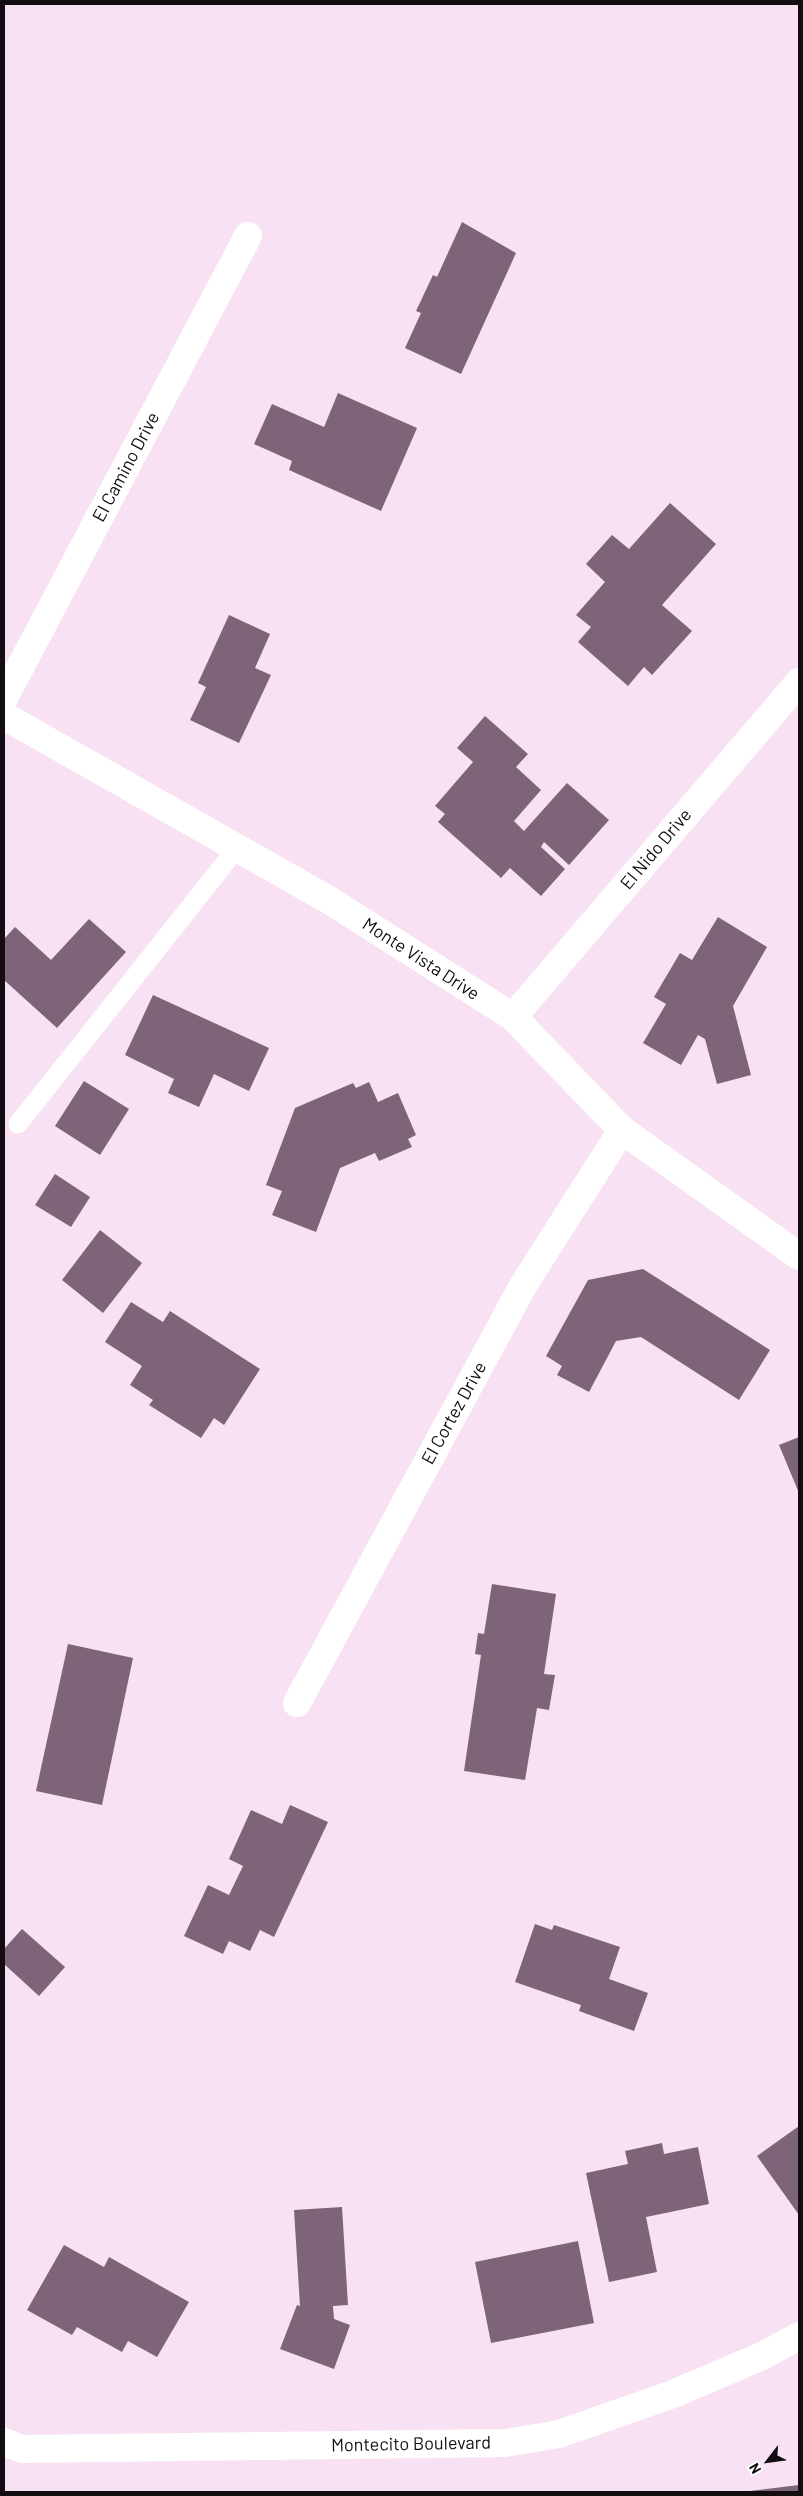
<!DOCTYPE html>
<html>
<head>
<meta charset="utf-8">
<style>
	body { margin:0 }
	#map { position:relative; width:803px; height:2496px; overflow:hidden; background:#f8e1f2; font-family:Barlow,sans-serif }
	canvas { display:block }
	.frame { position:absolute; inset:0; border:5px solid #130c12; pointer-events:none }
	.north { position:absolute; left:743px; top:2436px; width:50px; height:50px; -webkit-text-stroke:4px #fff; paint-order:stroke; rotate:240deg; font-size:14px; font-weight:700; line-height:20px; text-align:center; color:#130c12 }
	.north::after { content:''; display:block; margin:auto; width:18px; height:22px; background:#130c12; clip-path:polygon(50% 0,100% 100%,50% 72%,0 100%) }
</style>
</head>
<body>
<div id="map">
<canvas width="803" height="2496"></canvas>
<div class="frame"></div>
<div class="north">N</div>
</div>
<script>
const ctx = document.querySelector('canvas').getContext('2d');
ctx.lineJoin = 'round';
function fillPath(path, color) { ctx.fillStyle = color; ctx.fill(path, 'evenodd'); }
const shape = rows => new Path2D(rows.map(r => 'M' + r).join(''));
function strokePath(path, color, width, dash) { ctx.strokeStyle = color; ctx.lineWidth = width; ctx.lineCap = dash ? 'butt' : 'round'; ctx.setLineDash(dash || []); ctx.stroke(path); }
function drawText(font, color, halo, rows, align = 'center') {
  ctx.font = font + ' Barlow,sans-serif'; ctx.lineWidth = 4; ctx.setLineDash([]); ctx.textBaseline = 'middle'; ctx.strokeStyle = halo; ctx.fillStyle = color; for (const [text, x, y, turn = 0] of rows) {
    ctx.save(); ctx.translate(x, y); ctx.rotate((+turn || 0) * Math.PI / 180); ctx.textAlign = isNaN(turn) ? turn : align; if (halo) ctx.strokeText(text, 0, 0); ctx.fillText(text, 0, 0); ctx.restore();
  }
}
fillPath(shape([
	[462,222,516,253,461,374,405,348,421,313,416,311,433,275,437,277],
	[338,393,417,428,381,511,289,470,292,461,254,444,272,404,324,427],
	[670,503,716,544,662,605,692,631,652,675,644,667,628,686,578,642,591,627,576,615,605,582,586,564,612,535,629,549],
	[229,615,270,634,255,668,271,675,239,743,190,720,206,687,198,683],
	[485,716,528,754,516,767,541,790,514,821,524,831,567,783,609,820,569,865,544,842,541,847,565,869,541,896,510,868,501,878,438,822,445,814,435,806,473,762,457,748],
	[718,917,767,947,733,1006,751,1075,717,1084,705,1039,698,1035,681,1065,643,1043,666,1004,654,997,680,953,692,960],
	[89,919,126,952,57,1028,4,980,4,939,15,927,51,960],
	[153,995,269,1048,249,1091,214,1074,199,1107,168,1093,174,1079,125,1055],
	[84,1081,129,1109,100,1155,55,1126],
	[369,1082,378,1102,398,1093,416,1135,408,1139,412,1147,379,1161,375,1153,340,1168,316,1232,272,1215,282,1191,266,1185,295,1108,353,1083,356,1088],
	[55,1174,90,1197,71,1227,35,1205],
	[100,1230,142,1263,103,1313,62,1280],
	[643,1269,770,1350,739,1400,641,1337,616,1341,589,1392,557,1375,562,1366,546,1356,588,1280],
	[131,1302,163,1322,170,1311,260,1369,224,1425,214,1418,201,1438,149,1405,153,1400,130,1385,142,1366,105,1342],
	[799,1437,799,1493,779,1445],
	[492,1584,556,1594,544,1674,555,1675,549,1710,537,1708,525,1780,464,1771,481,1655,475,1654,478,1633,484,1634],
	[68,1644,133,1658,102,1805,36,1791],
	[290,1805,328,1822,274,1937,260,1930,250,1951,229,1941,223,1954,184,1936,208,1885,229,1895,243,1866,229,1859,251,1810,282,1824],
	[535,1924,552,1930,554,1925,620,1947,609,1979,648,1993,634,2031,579,2011,581,2005,515,1982],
	[22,1929,65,1967,39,1996,4,1964,4,1949],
	[799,2126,799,2215,757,2156],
	[662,2143,664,2154,698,2147,709,2204,646,2217,657,2272,609,2282,586,2173,628,2164,625,2151],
	[342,2207,348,2305,333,2306,334,2319,350,2325,334,2369,280,2349,297,2305,300,2306,294,2210],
	[578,2241,594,2323,491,2343,475,2262],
	[64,2245,104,2267,109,2257,189,2302,157,2357,128,2341,122,2352,77,2327,72,2335,27,2310],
	[799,2485,799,2492,750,2492,750,2491]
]), '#7e6478');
strokePath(shape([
	[18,1124,237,848]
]), '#fff', 19);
strokePath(shape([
	[4,698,248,236],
	[4,716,329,900,513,1017,622,1130,799,1256],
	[513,1017,799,682],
	[297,1703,524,1284,622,1130],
	[4,2442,22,2449,505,2443,559,2434,673,2394,762,2356,799,2336]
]), '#fff', 28);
drawText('18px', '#130c12', '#fff', [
	["El Camino Drive",126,467,-62],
	["El Nido Drive",656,849,-50],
	["Monte Vista Drive",421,959,33],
	["El Cortez Drive",454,1413,-61],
	["Montecito Boulevard",411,2444,-1]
]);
</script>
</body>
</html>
